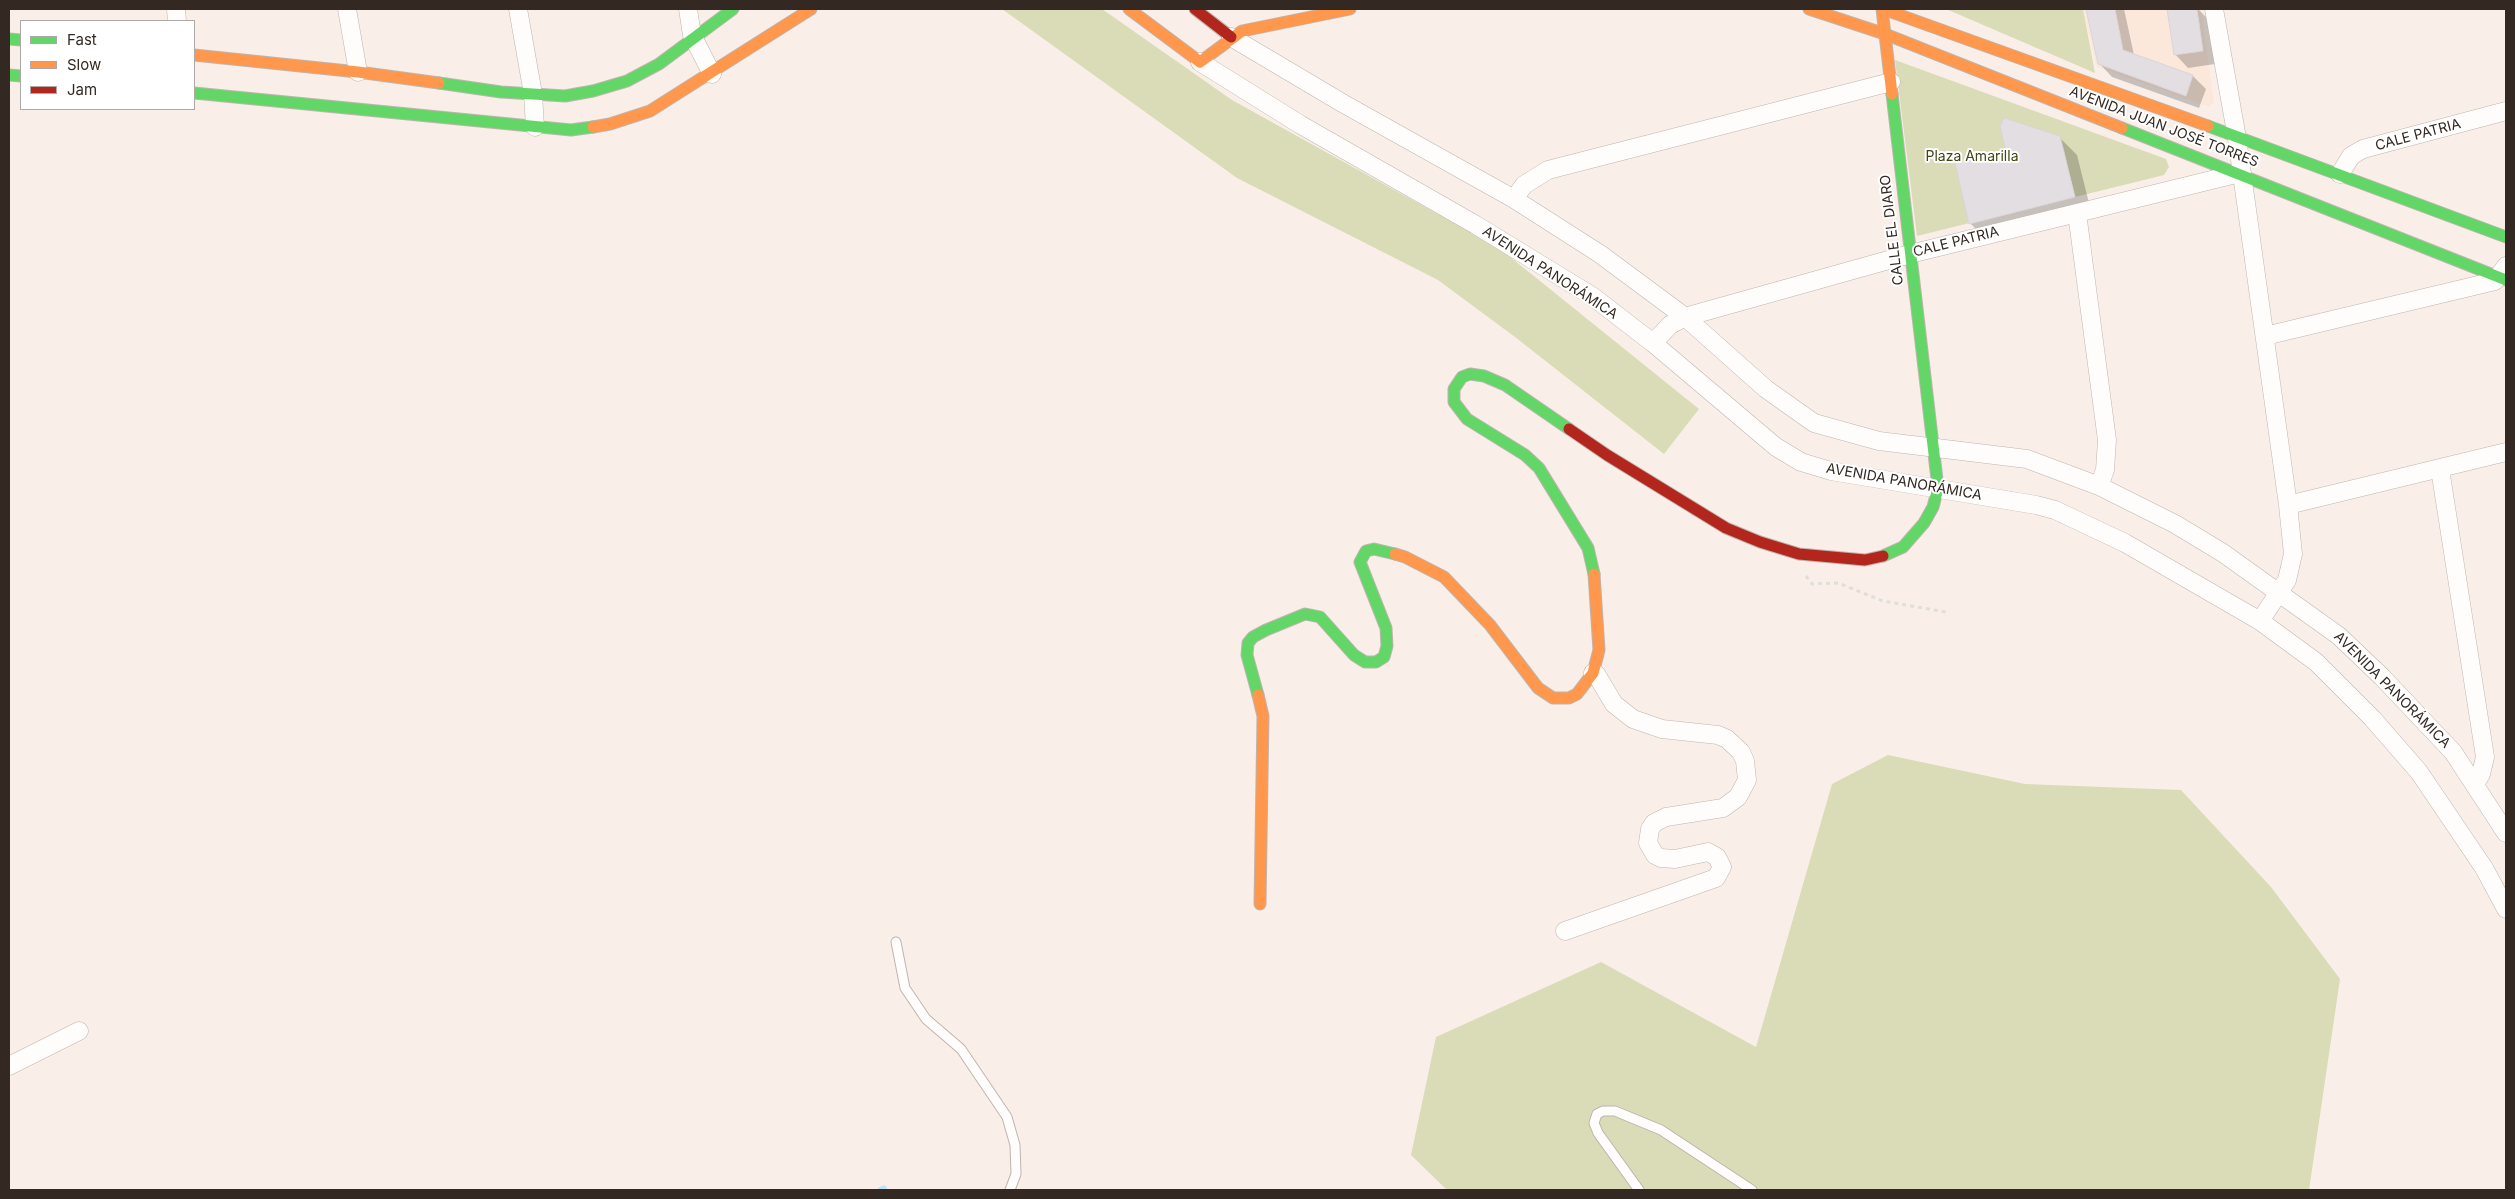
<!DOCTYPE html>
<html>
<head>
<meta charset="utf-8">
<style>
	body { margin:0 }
	#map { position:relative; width:2515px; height:1199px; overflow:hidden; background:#f9efe8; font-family:Inter,sans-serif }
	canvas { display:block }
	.frame { position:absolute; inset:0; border:10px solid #332922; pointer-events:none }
	.legend { position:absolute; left:20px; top:20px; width:175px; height:90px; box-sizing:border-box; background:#fff; border:1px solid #ada9a7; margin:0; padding:6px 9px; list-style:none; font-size:15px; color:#332922 }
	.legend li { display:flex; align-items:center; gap:10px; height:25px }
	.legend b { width:25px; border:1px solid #ada9a7 }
</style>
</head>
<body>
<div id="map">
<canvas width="2515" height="1199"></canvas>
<div class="frame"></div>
<ul class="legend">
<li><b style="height:6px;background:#63d668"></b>Fast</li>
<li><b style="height:6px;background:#ff974d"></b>Slow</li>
<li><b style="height:6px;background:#b3261e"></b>Jam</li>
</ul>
</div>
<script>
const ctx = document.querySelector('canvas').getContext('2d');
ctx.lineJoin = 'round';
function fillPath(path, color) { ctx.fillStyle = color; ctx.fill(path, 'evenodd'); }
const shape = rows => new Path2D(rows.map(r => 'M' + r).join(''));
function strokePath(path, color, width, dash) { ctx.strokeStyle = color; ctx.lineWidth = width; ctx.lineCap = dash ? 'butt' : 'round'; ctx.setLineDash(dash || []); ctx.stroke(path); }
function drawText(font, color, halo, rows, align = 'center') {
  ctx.font = font + ' Inter,sans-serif'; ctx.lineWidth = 4; ctx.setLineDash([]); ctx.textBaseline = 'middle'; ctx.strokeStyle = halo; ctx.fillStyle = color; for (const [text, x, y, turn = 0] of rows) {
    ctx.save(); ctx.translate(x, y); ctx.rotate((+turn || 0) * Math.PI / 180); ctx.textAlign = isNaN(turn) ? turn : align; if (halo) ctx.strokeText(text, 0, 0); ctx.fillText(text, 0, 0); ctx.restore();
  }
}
fillPath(shape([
	[2083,9,2201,9,2214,102,2209,107,2096,66]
]), '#fce8da');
fillPath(shape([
	[1002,9,1102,9,1232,100,1499,248,1699,409,1664,454,1515,337,1438,280,1237,178],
	[1946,9,2083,9,2095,73],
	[1895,60,2166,159,2169,167,2164,175,1917,236],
	[1888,755,2025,784,2181,790,2271,887,2340,979,2309,1190,1447,1190,1411,1155,1436,1037,1601,962,1756,1047,1832,784]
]), '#dadbb7');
fillPath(shape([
	[2088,9,2124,9,2134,55,2193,76,2206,89,2199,108,2112,77,2099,63],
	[2180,9,2198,9,2209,20,2215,64,2188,68,2175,54,2169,10],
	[2059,137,2077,155,2092,215,1988,241,1970,223,2007,153]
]), '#0003');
strokePath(shape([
	[880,1190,884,1188]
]), '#c0e3f7', 5.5);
const building = shape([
	[2086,9,2115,9,2123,50,2193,75,2186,96,2098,64,2086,9],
	[2167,9,2197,9,2203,51,2174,55,2167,9],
	[2004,118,2060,136,2075,197,1969,224,1955,163,2006,152,2000,126,2004,118]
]);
fillPath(building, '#e3dee2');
strokePath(building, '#dad5d8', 1);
const lane = shape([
	[896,942,905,988,926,1019,961,1049,1007,1117,1015,1145,1016,1174,1010,1190],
	[1639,1190,1598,1133,1594,1123,1597,1114,1603,1111,1615,1111,1661,1130,1752,1190]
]);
const street = shape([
	[176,9,177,21],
	[347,9,358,72],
	[518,9,533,94,535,127],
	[688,9,692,35,712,74],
	[2214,9,2237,138,2288,505,2293,554,2287,580,2260,621],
	[1231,37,1344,104,1514,199,1600,254,1685,317,1766,389,1814,423,1879,441,2027,459,2099,486,2175,524,2223,553,2339,636,2382,677,2453,752,2506,833],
	[1200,62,1301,125,1476,225,1592,296,1653,343,1776,447,1801,462,1831,471,2036,505,2055,510,2125,543,2260,621,2316,662,2372,718,2419,772,2484,868,2506,909],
	[2340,174,2351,156,2363,149,2506,111],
	[1514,199,1524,185,1548,170,1891,82],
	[2077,213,2107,440,2105,470,2099,486],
	[2265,336,2495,281,2506,266],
	[1653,343,1670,325,1685,317,1910,254,2240,173],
	[2440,469,2485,757,2481,774,2475,784],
	[2288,505,2506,452],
	[1565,931,1716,878,1722,867,1717,857,1708,852,1675,859,1661,858,1655,855,1648,843,1650,829,1654,823,1666,817,1723,808,1738,797,1747,780,1745,761,1741,752,1727,739,1718,735,1662,729,1633,719,1614,704,1596,674,1593,673],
	[9,1066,79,1031]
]);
const fast = shape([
	[9,39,21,40],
	[9,75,21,76],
	[439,83,501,92,565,96,593,91,627,81,659,64,733,9],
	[194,93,571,130,593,127],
	[2208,126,2506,237],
	[2122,128,2506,280],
	[1569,429,1505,385,1484,376,1470,374,1462,377,1454,389,1454,402,1467,419,1525,455,1539,468,1588,548,1594,574],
	[1883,556,1903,547,1924,523,1933,507,1938,488,1892,94],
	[1258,695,1247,655,1248,643,1253,637,1266,630,1305,614,1320,617,1354,655,1365,662,1376,662,1384,657,1387,646,1386,628,1360,562,1366,551,1374,549,1395,554]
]);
const slow = shape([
	[1129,9,1200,62,1242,31,1350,9],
	[1809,9,1885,34,2122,128],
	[1882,9,1892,94],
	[1883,9,2208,126],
	[194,55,358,72,439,83],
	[593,127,610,124,650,111,811,9],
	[1395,554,1405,557,1444,577,1490,625,1538,688,1553,698,1569,698,1577,694,1593,673,1599,650,1594,574],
	[1258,695,1263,716,1260,904]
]);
const jam = shape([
	[1195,9,1231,37],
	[1569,429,1607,455,1726,528,1760,542,1799,554,1865,560,1883,556]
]);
strokePath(lane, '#beb5ae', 11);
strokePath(street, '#beb5ae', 19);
strokePath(fast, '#beb5ae', 13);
strokePath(slow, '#beb5ae', 13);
strokePath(jam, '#beb5ae', 13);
strokePath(shape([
	[1806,576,1812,584,1838,583,1883,601,1946,612]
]), '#e0ddda', 3, [4, 4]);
strokePath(lane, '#fefdfc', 9);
strokePath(street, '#fefdfc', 18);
strokePath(fast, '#63d668', 11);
strokePath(slow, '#ff974d', 11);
strokePath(jam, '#b3261e', 11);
drawText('14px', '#332922', '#fff', [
	["AVENIDA JUAN JOSÉ TORRES",2164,127,21],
	["CALE PATRIA",2418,135,-15],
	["CALLE EL DIARO",1892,230,-97],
	["CALE PATRIA",1956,242,-14],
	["AVENIDA PANORÁMICA",1550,273,33],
	["AVENIDA PANORÁMICA",1904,482,10],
	["AVENIDA PANORÁMICA",2392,690,45]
]);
drawText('14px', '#404513', '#fff', [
	["Plaza Amarilla",1972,157]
]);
</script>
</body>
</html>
